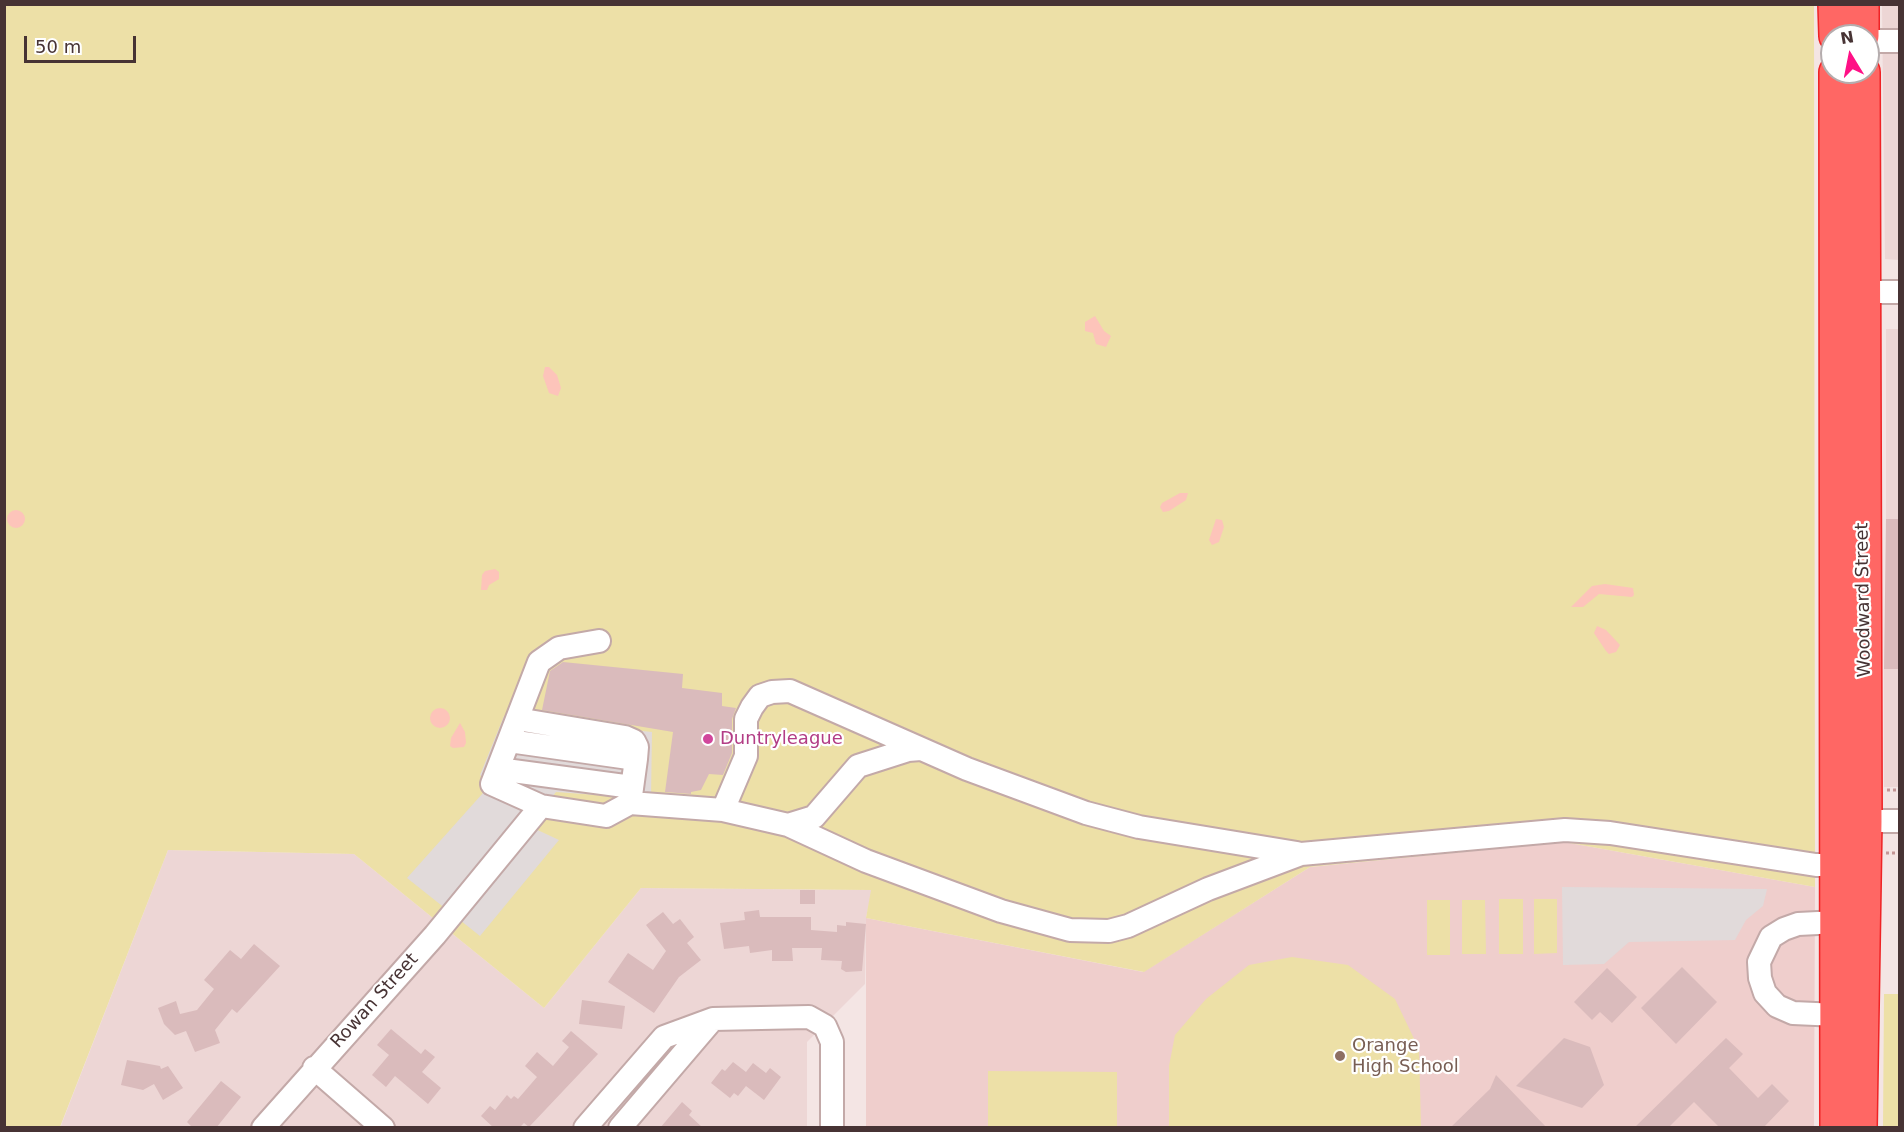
<!DOCTYPE html>
<html>
<head>
<meta charset="utf-8">
<style>
	body { margin:0 }
	#map { position:relative; width:1904px; height:1132px; overflow:hidden; background:#f4e5e4; font-family:"DejaVu Sans",sans-serif }
	canvas { display:block }
	.frame { position:absolute; inset:0; border:6px solid #473334; pointer-events:none }
	.north { position:absolute; left:1820px; top:24px; width:60px; height:60px; box-sizing:border-box; background:#fff; border:2px solid #b5adae; border-radius:50%; rotate:350deg; font-size:16px; font-weight:700; line-height:24px; text-align:center; color:#473334 }
	.north::after { content:''; display:block; margin:auto; width:21px; height:27px; background:#ff1086; clip-path:polygon(50% 0,100% 100%,50% 72%,0 100%) }
	.scale { position:absolute; left:24px; top:36px; width:112px; height:27px; box-sizing:border-box; border:3px solid #473334; border-top:0; padding-left:8px; font-size:18px; line-height:21px; white-space:nowrap; color:#473334; -webkit-text-stroke:4px #fff; paint-order:stroke }
</style>
</head>
<body>
<div id="map">
<canvas width="1904" height="1132"></canvas>
<div class="frame"></div>
<div class="north">N</div>
<div class="scale">50 m</div>
</div>
<script>
const ctx = document.querySelector('canvas').getContext('2d');
ctx.lineJoin = 'round';
function fillPath(path, color) { ctx.fillStyle = color; ctx.fill(path, 'evenodd'); }
const shape = rows => new Path2D(rows.map(r => 'M' + r).join(''));
function strokePath(path, color, width, dash) { ctx.strokeStyle = color; ctx.lineWidth = width; ctx.lineCap = dash ? 'butt' : 'round'; ctx.setLineDash(dash || []); ctx.stroke(path); }
function drawText(font, color, halo, rows, align = 'center') {
  ctx.font = font + ' "DejaVu Sans",sans-serif'; ctx.lineWidth = 4.5; ctx.setLineDash([]); ctx.textBaseline = 'middle'; ctx.strokeStyle = halo; ctx.fillStyle = color; for (const [text, x, y, turn = 0] of rows) {
    ctx.save(); ctx.translate(x, y); ctx.rotate((+turn || 0) * Math.PI / 180); ctx.textAlign = isNaN(turn) ? turn : align; if (halo) ctx.strokeText(text, 0, 0); ctx.fillText(text, 0, 0); ctx.restore();
  }
}
fillPath(shape([
	[1882,5,1899,5,1899,260,1885,259],
	[1886,329,1899,329,1899,519,1886,519],
	[1884,669,1899,669,1899,787,1884,787],
	[168,850,354,854,544,1008,641,888,872,890,866,918,865,984,807,1042,807,1127,60,1128]
]), '#edd6d5');
fillPath(shape([
	[1564,842,1815,887,1814,1127,866,1128,866,918,1143,972,1310,867]
]), '#efcecc');
fillPath(shape([
	[5,5,1814,5,1815,887,1564,842,1310,867,1144,972,866,918,871,890,641,888,544,1008,354,854,168,850,60,1127,5,1128],
	[1499,899,1523,899,1523,954,1499,954],
	[1534,899,1557,899,1557,953,1534,954],
	[1427,900,1450,900,1450,955,1427,955],
	[1462,900,1485,900,1486,954,1462,954],
	[1292,957,1348,965,1395,999,1419,1049,1421,1127,1169,1127,1169,1066,1175,1035,1206,999,1249,965],
	[1884,994,1899,994,1899,1127,1883,1127],
	[988,1071,1117,1072,1117,1127,988,1127]
]), '#ede0a7');
fillPath(shape([
	[1095,316,1104,331,1111,336,1106,347,1096,344,1093,333,1085,331,1085,322],
	[545,367,549,367,557,375,561,388,558,396,549,393,543,376],
	[1180,493,1188,493,1186,500,1169,511,1163,512,1160,507,1162,503],
	'7 519a9 9 0 1 1 18 0a9 9 0 1 1-18 0Z',
	[1216,519,1222,520,1224,527,1219,542,1212,545,1209,540],
	[495,569,499,572,499,579,489,585,487,590,481,590,482,575,485,571],
	[1605,584,1633,588,1634,595,1632,597,1599,594,1583,607,1571,607,1592,586],
	[1597,626,1606,630,1620,645,1616,652,1609,654,1606,651,1594,633],
	'430 718a10 10 0 1 1 20 0a10 10 0 1 1-20 0Z',
	[460,723,465,732,466,743,464,747,453,748,450,746,451,738]
]), '#fdc4ba');
fillPath(shape([
	[504,716,652,732,651,799,556,792,529,826,559,840,480,936,407,878,491,784,480,775],
	[1562,887,1767,889,1763,906,1746,920,1735,940,1629,942,1604,964,1563,965]
]), '#e1dada');
fillPath(shape([
	[1886,519,1899,519,1899,669,1884,669],
	[563,662,683,674,682,688,722,693,722,706,736,708,732,719,732,753,723,775,709,774,701,790,691,792,691,794,665,792,673,732,542,710,550,671],
	[800,890,815,890,815,904,800,904],
	[759,910,760,917,811,917,811,930,837,932,837,925,846,926,846,922,866,924,862,971,846,972,841,969,842,961,821,960,822,948,792,948,793,961,772,961,772,950,750,953,749,946,724,949,720,923,745,920,744,912],
	[663,912,673,924,680,919,694,937,687,943,701,960,679,977,654,1013,608,982,628,953,653,970,666,951,646,925],
	[254,944,280,966,237,1013,232,1009,215,1030,220,1043,195,1052,186,1031,175,1035,164,1024,158,1008,176,1001,180,1014,197,1010,214,989,204,980,230,950,241,959],
	[1682,967,1717,1002,1676,1044,1641,1008],
	[1607,968,1637,997,1612,1023,1600,1012,1592,1020,1574,1002],
	[582,1000,625,1006,622,1029,579,1024],
	[391,1029,421,1054,425,1049,435,1057,422,1072,441,1088,428,1104,395,1076,386,1087,372,1075,389,1055,377,1045],
	[571,1031,598,1054,529,1127,524,1123,519,1128,494,1128,481,1116,490,1106,495,1110,507,1095,511,1099,514,1096,518,1099,537,1077,525,1066,537,1052,553,1066,569,1047,562,1041],
	[1564,1038,1590,1047,1604,1085,1582,1108,1516,1086],
	[1726,1038,1743,1054,1729,1068,1758,1098,1772,1084,1789,1101,1763,1128,1720,1128,1694,1102,1668,1128,1634,1128],
	[127,1060,160,1066,161,1069,168,1066,183,1088,163,1100,154,1084,143,1090,121,1085],
	[733,1062,746,1072,753,1063,766,1073,770,1068,781,1077,764,1100,746,1086,738,1096,734,1093,730,1098,711,1083,722,1069,725,1071],
	[1496,1075,1547,1128,1450,1128,1490,1089],
	[221,1081,241,1097,216,1128,193,1128,187,1122],
	[682,1102,692,1111,689,1115,703,1128,660,1128]
]), '#dabbbc');
const minor = shape([
	[1868,41,1900,41],
	[1849,292,1900,292],
	[599,641,559,648,539,662,492,784,541,806,606,816,630,803,723,810,788,825,866,861,1001,911,1070,930,1109,931,1128,926,1208,889,1301,854,1565,830,1610,833,1816,865,1838,865],
	[517,719,625,737,634,741,637,747,636,759],
	[509,741,636,759,630,803],
	[498,769,632,787],
	[723,810,746,756,746,719,752,707,760,696,772,692,790,691,967,769,1086,813,1139,827,1297,853],
	[1852,821,1900,821],
	[788,825,814,817,858,766,908,750,921,749],
	[1838,1015,1793,1013,1777,1006,1765,993,1760,978,1759,962,1771,937,1784,929,1798,924,1838,922],
	[314,1068,383,1128],
	[263,1128,435,935,541,806],
	[585,1128,664,1037,713,1019,809,1017,825,1026,832,1042,832,1128],
	[620,1128,712,1020]
]);
const highway = shape([
	[1835,4,1836,36],
	[1862,4,1862,36],
	[1836,72,1837,1128],
	[1860,1128,1865,821,1863,72]
]);
strokePath(minor, '#c3a9a8', 26);
strokePath(highway, '#ef2325', 36);
strokePath(shape([
	[1887,790,1900,790],
	[1886,853,1900,853]
]), '#c49595', 3, [3, 3]);
strokePath(minor, '#fff', 22);
strokePath(highway, '#ff6764', 33);
for (const [x, y, r, color] of [
	[708,739,6,"#d1479c"],
	[1340,1056,6,"#8d6e63"]
]) { const dot = new Path2D(); dot.arc(x, y, r, 0, 2 * Math.PI); ctx.fillStyle = color; ctx.fill(dot); strokePath(dot, '#fff', 2); }
drawText('18px', '#473334', '#fff', [
	["Woodward Street",1864,600,-91],
	["Rowan Street",375,1001,-48]
]);
drawText('18px', '#b23c85', '#fff', [
	["Duntryleague",720,739]
], 'left');
drawText('18px', '#785e54', '#fff', [
	["Orange",1352,1046],
	["High School",1352,1067]
], 'left');
</script>
</body>
</html>
